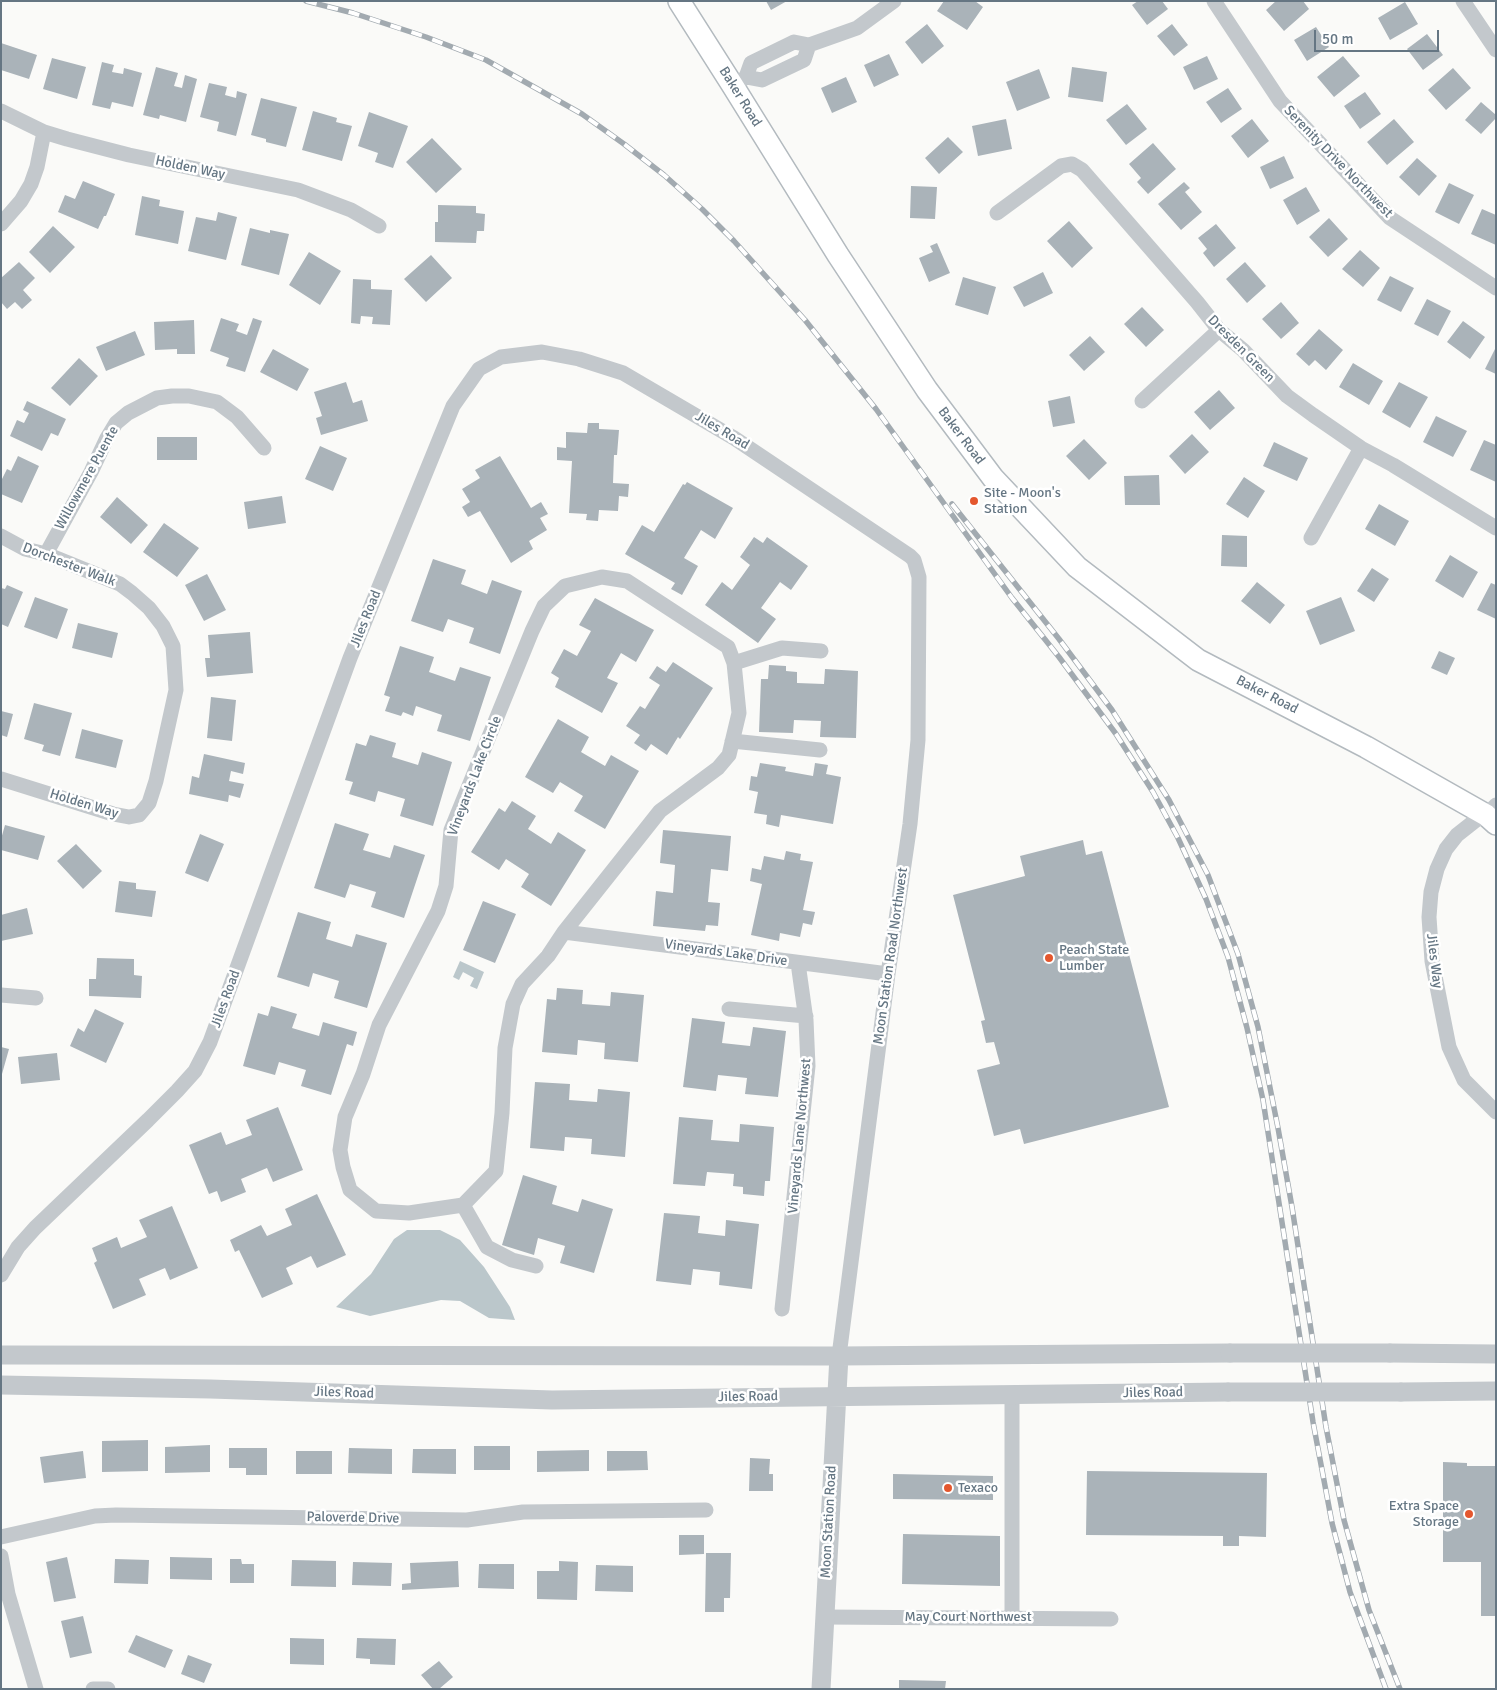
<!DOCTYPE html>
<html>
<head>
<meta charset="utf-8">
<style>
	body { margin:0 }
	#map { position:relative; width:1497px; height:1690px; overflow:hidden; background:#fafaf8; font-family:Signika,sans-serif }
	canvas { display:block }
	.frame { position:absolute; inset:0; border:2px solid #657683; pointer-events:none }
	.scale { position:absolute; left:1314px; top:30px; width:125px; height:22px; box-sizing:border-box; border:2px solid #657683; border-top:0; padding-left:6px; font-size:15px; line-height:18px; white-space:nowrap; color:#657683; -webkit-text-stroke:4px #fff; paint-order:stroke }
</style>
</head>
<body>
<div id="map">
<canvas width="1497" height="1690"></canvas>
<div class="frame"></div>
<div class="scale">50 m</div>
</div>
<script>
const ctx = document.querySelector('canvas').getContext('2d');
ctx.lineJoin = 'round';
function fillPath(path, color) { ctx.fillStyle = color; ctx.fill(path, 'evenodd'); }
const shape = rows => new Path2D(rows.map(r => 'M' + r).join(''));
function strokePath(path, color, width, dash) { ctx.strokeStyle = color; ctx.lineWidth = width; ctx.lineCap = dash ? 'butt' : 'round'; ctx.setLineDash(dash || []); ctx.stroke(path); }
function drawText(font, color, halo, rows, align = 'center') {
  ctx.font = font + ' Signika,sans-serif'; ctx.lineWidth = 5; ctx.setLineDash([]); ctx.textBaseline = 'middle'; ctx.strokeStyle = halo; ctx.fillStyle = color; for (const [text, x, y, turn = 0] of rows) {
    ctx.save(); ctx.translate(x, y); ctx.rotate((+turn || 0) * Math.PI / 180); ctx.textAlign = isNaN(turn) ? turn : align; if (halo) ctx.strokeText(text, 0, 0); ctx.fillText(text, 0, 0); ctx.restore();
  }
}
fillPath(shape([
	[460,961,484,972,477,989,470,986,474,978,463,972,459,980,453,977],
	[407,1230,440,1230,460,1240,484,1267,510,1307,515,1320,489,1318,460,1301,441,1300,370,1316,336,1307,371,1274,394,1239]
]), '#bbc7cb');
fillPath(shape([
	[766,1,787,1,771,10],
	[944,1,975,1,983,7,967,30,937,11],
	[1138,1,1162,1,1168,9,1147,25,1132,5],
	[1276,1,1303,1,1309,9,1284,31,1266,10],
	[1405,2,1418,24,1390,40,1378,18],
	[927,24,944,46,922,64,905,42],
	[1172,24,1188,45,1174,56,1157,36],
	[1316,27,1329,47,1307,61,1294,40],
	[1427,34,1443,55,1423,70,1407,49],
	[1,43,37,55,29,79,1,70],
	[889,54,899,75,874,87,864,65],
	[1207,56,1218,79,1194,90,1183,67],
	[1343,56,1360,76,1334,97,1317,77],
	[52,58,86,67,77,99,43,89],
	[102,62,114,65,112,72,123,74,124,68,142,73,133,107,112,102,110,109,92,105],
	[156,67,178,73,174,86,182,88,185,75,197,79,186,122,160,115,159,119,143,115],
	[1072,67,1107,72,1103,102,1068,97],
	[1453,68,1471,88,1446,110,1428,90],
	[1039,69,1050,98,1017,111,1006,82],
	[846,77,857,102,832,113,821,88],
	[209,83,227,87,225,95,236,98,237,91,247,94,236,136,217,131,219,122,200,117],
	[1228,88,1242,109,1221,123,1206,102],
	[1365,92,1381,114,1360,129,1344,106],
	[261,98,297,107,286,147,266,142,266,139,251,135],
	[1481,102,1496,115,1496,118,1481,134,1465,120],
	[1127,104,1147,129,1126,145,1106,120],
	[313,111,337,118,336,122,352,126,342,161,302,150],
	[369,112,408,126,393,168,375,162,378,153,358,146],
	[1006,119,1012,149,978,156,972,126],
	[1252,119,1269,141,1248,158,1231,136],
	[1394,119,1414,142,1387,165,1367,142],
	[948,137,963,152,939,174,925,158],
	[432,138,462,169,436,193,406,162],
	[1153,143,1176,169,1148,194,1137,182,1141,178,1129,164],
	[1284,156,1294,178,1270,189,1260,167],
	[1417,158,1437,176,1419,196,1399,177],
	[83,181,115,194,106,216,104,216,98,229,58,212,65,195,75,199],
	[1184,182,1190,188,1185,192,1202,212,1181,230,1158,204],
	[1449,183,1474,195,1459,224,1435,212],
	[911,186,937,187,935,219,910,218],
	[1306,187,1320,211,1297,225,1283,200],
	[142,196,160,200,159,206,184,211,178,244,135,235],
	[438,205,476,206,476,213,485,214,484,231,477,231,476,243,435,242,435,222,438,222],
	[1482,209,1496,215,1496,245,1471,234],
	[218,212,237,217,226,260,188,251,196,217,216,221],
	[1329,218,1348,239,1328,257,1309,237],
	[1069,221,1093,248,1072,268,1047,241],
	[1216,224,1236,248,1214,267,1203,253,1207,249,1198,238],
	[53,226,75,247,50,273,29,252],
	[250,228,270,233,270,230,289,234,279,275,241,265],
	[937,243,950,273,929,282,919,258,933,252,930,246],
	[1360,250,1380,268,1363,287,1342,269],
	[309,252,341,271,320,305,289,285],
	[431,255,452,278,426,302,404,279],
	[19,262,35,278,23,290,32,300,22,309,15,302,7,309,1,302,1,278],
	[1245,262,1266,286,1247,303,1226,279],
	[1043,272,1053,293,1024,307,1013,287],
	[1390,276,1414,288,1401,312,1377,300],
	[963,277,996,287,988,315,955,305],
	[353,279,371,280,371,289,392,290,390,325,372,324,373,317,361,316,360,324,351,323],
	[1427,299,1451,311,1438,336,1414,324],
	[1281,302,1299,323,1281,339,1262,319],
	[1142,307,1164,330,1146,347,1124,324],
	[221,318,239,324,236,331,247,335,253,318,262,321,245,372,226,366,229,358,210,351],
	[194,320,195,354,177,354,177,349,155,350,154,322],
	[1463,321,1485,337,1470,359,1447,342],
	[1319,329,1343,350,1326,370,1315,360,1309,366,1296,354],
	[135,331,145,355,106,371,96,347],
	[1090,336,1105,352,1084,371,1069,355],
	[1496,347,1496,374,1485,369],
	[273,349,309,369,297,391,260,372],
	[79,358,98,376,70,406,51,388],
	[1353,363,1383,381,1369,405,1339,387],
	[346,382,353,403,362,400,368,421,321,435,316,418,322,416,314,392],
	[1399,382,1428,397,1410,428,1382,412],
	[1219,390,1235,408,1210,430,1194,412],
	[1070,396,1075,423,1053,427,1048,401],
	[27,401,66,419,58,436,51,433,42,451,10,436,17,420,24,423,29,413,23,410],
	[1436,416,1467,431,1453,457,1423,442],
	[588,423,599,423,599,429,619,430,617,455,614,455,613,483,629,484,628,497,619,496,618,511,599,510,598,521,586,520,587,514,569,513,572,461,557,460,557,447,566,448,566,432,587,433],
	[1192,434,1209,452,1185,474,1169,456],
	[157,437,197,437,197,460,157,460],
	[1084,439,1107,463,1089,480,1066,456],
	[1484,440,1496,445,1496,482,1470,470],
	[1274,442,1308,458,1297,481,1263,466],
	[320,446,347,458,333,491,305,479],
	[18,456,39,466,22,503,1,494,1,481,7,469,11,471],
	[500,456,531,508,541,502,548,514,540,518,547,530,529,541,533,549,511,563,480,511,468,517,462,507,470,502,462,489,480,478,475,470],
	[1159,475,1160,505,1125,505,1124,476],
	[1244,477,1265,491,1248,518,1226,504],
	[687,482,733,508,715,539,701,530,684,558,698,566,682,595,671,589,675,583,625,554,642,525,654,532,683,484,685,485],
	[282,496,286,523,248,529,244,502],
	[117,497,148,525,131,544,100,517],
	[1379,504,1409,521,1395,546,1365,529],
	[164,523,199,548,177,577,143,552],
	[1222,535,1247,536,1247,567,1221,566],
	[754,537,763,543,767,537,808,566,791,590,780,582,761,608,776,619,758,643,705,605,722,582,732,590,750,565,740,557],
	[1450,555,1478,572,1463,598,1435,581],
	[433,559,466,570,461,584,487,594,492,580,522,591,500,654,469,643,474,628,448,619,443,632,411,621],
	[1372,568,1389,579,1374,602,1357,591],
	[207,574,226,610,204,621,185,585],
	[1257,582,1285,605,1270,624,1241,601],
	[1491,583,1496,585,1496,619,1477,610],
	[7,585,23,592,8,627,1,624,1,588,5,589],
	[35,597,68,609,57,639,24,627],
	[1341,597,1355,631,1320,645,1306,611],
	[595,598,654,630,636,662,621,653,607,678,618,683,602,713,555,687,559,678,551,673,564,649,577,656,591,631,579,625],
	[78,623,118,633,112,658,72,648],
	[250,632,253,673,207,677,205,658,210,658,208,635],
	[400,646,434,657,429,672,455,681,460,667,491,677,470,741,437,731,442,715,416,706,413,716,403,712,401,716,385,711,390,697,384,695],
	[1439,651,1455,658,1447,675,1431,668],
	[673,662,713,688,680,739,678,737,667,755,651,744,646,751,634,743,640,735,626,726,640,706,645,709,660,685,649,678,657,666,666,672],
	[769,665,786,666,786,671,797,672,797,683,824,684,825,669,858,671,856,738,820,737,821,721,794,720,793,733,759,732,761,679,768,679],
	[211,697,236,700,232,741,207,738],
	[34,703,72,713,60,756,42,751,44,745,24,739],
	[1,711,13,714,7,737,1,735],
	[558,719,589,737,581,752,605,766,611,755,639,771,605,829,574,811,583,796,560,782,553,793,525,777],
	[82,729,123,740,116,768,75,758],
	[370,735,396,743,392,757,418,765,422,752,452,762,433,826,400,816,405,799,378,791,375,802,349,794,353,782,345,780,356,743,366,746],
	[204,754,245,763,243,774,231,771,229,781,244,784,240,798,229,795,228,802,189,794,192,776,199,778],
	[760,763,786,767,785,771,813,776,815,763,828,765,826,774,841,777,833,824,781,815,779,827,766,824,767,815,754,813,758,792,749,790,751,776,757,777],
	[512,801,536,816,528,829,551,844,558,832,586,850,551,906,521,887,529,874,506,859,499,870,471,852,499,808,505,812],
	[335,823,369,834,363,850,390,858,394,845,425,855,404,918,371,907,376,892,350,884,345,898,314,888],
	[5,825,45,836,38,860,1,850,1,839],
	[663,830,731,836,728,871,711,869,708,902,720,903,718,926,706,925,705,931,653,926,656,891,673,893,675,865,660,863],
	[200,834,224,844,208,882,185,873],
	[1083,840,1086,855,1102,851,1169,1107,1024,1144,1020,1129,994,1136,977,1070,1000,1064,994,1042,986,1043,981,1021,985,1020,953,895,1025,876,1020,856],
	[76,844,102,871,83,889,57,861],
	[786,851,801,854,800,860,813,862,803,910,815,912,812,925,803,923,800,937,780,933,779,941,751,935,762,884,750,881,752,868,761,870,764,856,784,860],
	[119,881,136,883,136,889,156,891,152,917,115,912],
	[483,901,516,914,495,963,463,950],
	[27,908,33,934,1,941,1,915],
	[298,912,331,922,326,939,352,947,356,934,387,943,367,1008,334,998,339,981,313,973,309,987,277,977],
	[97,958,134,959,134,975,142,976,141,998,89,996,89,979,96,979],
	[557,988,583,990,582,1004,610,1006,611,992,644,995,638,1062,604,1059,605,1043,578,1040,577,1055,542,1052,547,999,556,1000],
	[271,1006,297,1014,292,1028,319,1036,323,1022,357,1032,353,1046,347,1044,331,1095,301,1086,306,1070,279,1062,275,1075,243,1066,258,1013,268,1016],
	[95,1009,124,1023,106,1063,70,1046,78,1028,84,1032],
	[692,1018,725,1022,722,1043,750,1046,753,1027,786,1031,778,1097,745,1094,747,1078,718,1075,716,1091,683,1087],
	[1,1047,9,1049,2,1074,1,1074],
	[57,1053,60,1080,21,1084,18,1057],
	[535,1082,570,1084,569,1100,597,1102,598,1089,630,1092,625,1157,591,1154,592,1139,565,1137,564,1151,530,1148],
	[278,1107,303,1170,273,1182,267,1168,241,1179,246,1192,221,1202,217,1191,209,1194,189,1145,221,1132,226,1145,252,1135,246,1120],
	[679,1117,713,1120,711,1140,739,1142,740,1124,774,1127,770,1181,765,1181,764,1196,743,1194,743,1187,733,1186,734,1174,707,1172,705,1186,673,1184],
	[523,1175,557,1186,552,1204,578,1212,582,1199,613,1209,594,1273,560,1263,565,1246,538,1238,534,1255,502,1245],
	[317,1194,346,1255,317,1268,311,1256,286,1268,293,1284,262,1298,239,1250,235,1252,230,1240,261,1225,267,1236,292,1225,285,1209],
	[172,1206,198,1268,170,1280,165,1268,139,1279,146,1295,113,1309,94,1263,97,1261,92,1248,117,1237,121,1248,147,1237,139,1220],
	[664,1213,700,1216,698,1233,725,1236,726,1220,759,1224,752,1289,719,1285,720,1272,693,1269,691,1285,656,1281],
	[148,1440,148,1471,102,1472,102,1441],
	[210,1445,210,1472,165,1473,165,1447],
	[474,1446,510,1446,510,1470,474,1470],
	[229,1448,267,1448,267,1475,246,1475,246,1468,229,1468],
	[349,1448,392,1449,392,1474,348,1473],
	[413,1449,456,1449,456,1474,412,1473],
	[589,1450,589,1471,537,1472,537,1451],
	[83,1451,86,1478,44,1483,40,1457],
	[296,1451,332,1451,332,1474,296,1474],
	[607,1451,647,1451,648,1470,607,1471],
	[750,1458,770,1459,769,1474,773,1474,773,1491,749,1491],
	[1443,1462,1467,1463,1467,1466,1496,1466,1496,1616,1481,1616,1481,1562,1443,1562],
	[1087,1471,1267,1473,1266,1537,1239,1536,1239,1546,1223,1546,1223,1536,1086,1535],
	[893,1474,993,1476,993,1500,893,1499],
	[903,1534,1000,1536,1000,1586,902,1584],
	[679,1535,704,1535,704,1554,679,1555],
	[706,1553,731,1553,730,1598,724,1598,724,1612,705,1612],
	[67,1557,76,1598,54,1602,46,1562],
	[170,1557,212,1558,212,1580,170,1579],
	[115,1559,149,1560,148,1584,114,1583],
	[230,1559,241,1559,242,1564,254,1564,254,1583,230,1583],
	[292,1560,336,1561,336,1587,291,1586],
	[458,1561,459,1587,402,1590,402,1584,411,1583,410,1563],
	[559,1561,578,1562,577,1600,537,1599,537,1571,559,1571],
	[353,1562,392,1563,391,1586,352,1585],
	[479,1564,514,1564,514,1589,478,1588],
	[596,1565,633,1566,633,1592,595,1591],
	[83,1616,92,1653,70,1658,61,1621],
	[136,1635,173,1650,165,1668,128,1652],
	[290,1638,324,1639,324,1665,290,1664],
	[357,1638,396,1639,395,1665,370,1664,370,1659,356,1658],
	[188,1655,212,1664,204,1683,181,1674],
	[439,1661,453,1677,439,1689,433,1689,421,1675],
	[899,1680,946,1681,945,1689,899,1689]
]), '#aab3b9');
const secondary = shape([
	[679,1,733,86,838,255,927,390,993,478,1077,567,1198,660,1366,747,1486,815,1496,824]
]);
strokePath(secondary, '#b3babf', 24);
strokePath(shape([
	[1214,1,1280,101,1390,218,1496,288],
	[1463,1,1496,50],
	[746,77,751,63,794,42,809,45,857,28,894,1],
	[739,82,746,77,762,80,804,60,809,45],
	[1,111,44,132,67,139,129,155,298,190,351,210,379,226],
	[997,213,1061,166,1072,164,1082,170,1197,302,1219,330,1243,350,1287,396,1313,415,1361,448,1393,465,1496,528],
	[1,224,21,201,31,184,37,167,44,132],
	[1142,401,1219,330],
	[1,536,25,549,46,554,120,584,132,593,149,608,163,626,173,646,176,690,156,781,149,803,139,815,129,817,113,814,1,779],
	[1311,538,1361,448],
	[46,554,91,472,107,438,116,423,128,413,157,398,172,396,189,396,217,402,237,417,264,448],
	[602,577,627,581,728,647,734,663,739,713,729,755,718,768,660,811,564,932,548,956,522,984,513,1004,505,1048,502,1113,496,1171,463,1205,409,1213,376,1211,350,1190,343,1167,340,1150,345,1117,363,1074,379,1025,438,911,446,886,451,830,532,631,544,606,565,586,602,577],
	[734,663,782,648,821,651],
	[732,741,820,750],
	[1496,805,1486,815,1476,820,1457,835,1446,849,1437,869,1431,892,1429,917,1432,961,1449,1047,1464,1080,1496,1112],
	[564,932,888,974],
	[1,995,36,998],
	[729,1009,806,1016],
	[463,1205,487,1247,512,1260,536,1266],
	[1,1275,18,1247,35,1228,148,1120,177,1091,195,1071,210,1042,350,658,453,406,479,369,501,357,542,352,579,359,623,373,734,438,910,556,914,560,919,577,918,740,910,824,888,974,839,1356],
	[782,1309,808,1066,806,1020,798,963],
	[1012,1394,1012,1617],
	[1,1537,95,1516,116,1515,467,1520,523,1512,706,1510],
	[1,1556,8,1594,36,1689],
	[824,1617,1111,1619],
	[93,1689,108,1689]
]), '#c3c8cc', 15);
strokePath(shape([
	[1390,1353,1496,1354],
	[1,1355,839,1356,1230,1353],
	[1,1385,210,1389,552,1400,1228,1392],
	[1401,1392,1496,1391],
	[821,1689,839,1356]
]), '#c3c8cc', 19);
strokePath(secondary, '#fff', 21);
const rail = shape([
	[306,1,353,13,426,37,486,60,582,114,624,144,664,175,702,209,734,241,805,320,876,409,1012,598,1059,657,1116,734,1153,792,1178,838,1206,899,1228,957,1247,1028,1263,1100,1313,1422,1332,1523,1350,1592,1386,1689],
	[952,504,1059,639,1112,710,1169,800,1208,875,1238,954,1258,1027,1278,1128,1292,1207,1326,1427,1344,1520,1369,1610,1400,1689]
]);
strokePath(rail, '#a2aab0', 5.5);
strokePath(rail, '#fff', 4, [11]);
strokePath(shape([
	[1230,1353,1390,1353],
	[1228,1392,1401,1392]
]), '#c3c8cc', 19);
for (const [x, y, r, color] of [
	[974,501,5,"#e4572e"],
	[1049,958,5,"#e4572e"],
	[948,1488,5,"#e4572e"],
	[1469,1514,5,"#e4572e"]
]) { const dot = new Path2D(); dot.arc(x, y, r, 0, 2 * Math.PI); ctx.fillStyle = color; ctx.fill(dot); strokePath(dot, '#fff', 2); }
drawText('14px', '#657683', '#fff', [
	["Baker Road",740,97,58],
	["Serenity Drive Northwest",1338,162,46],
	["Holden Way",190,168,12],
	["Dresden Green",1241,349,45],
	["Jiles Road",722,431,31],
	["Baker Road",961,436,53],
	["Willowmere Puente",87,478,-61],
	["Dorchester Walk",69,565,21],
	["Jiles Road",366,619,-68],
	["Baker Road",1267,695,27],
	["Vineyards Lake Circle",475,776,-69],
	["Holden Way",84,804,17],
	["Vineyards Lake Drive",726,953,8],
	["Moon Station Road Northwest",891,956,-82],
	["Jiles Way",1434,961,83],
	["Jiles Road",226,999,-70],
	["Vineyards Lane Northwest",800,1136,-85],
	["Jiles Road",344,1393,2],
	["Jiles Road",1153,1393,-1],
	["Jiles Road",748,1397,-1],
	["Paloverde Drive",353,1518,1],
	["Moon Station Road",829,1522,-87],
	["May Court Northwest",968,1617]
]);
drawText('14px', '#657683', '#fff', [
	["Site - Moon's",984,493],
	["Station",984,509],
	["Peach State",1059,950],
	["Lumber",1059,966],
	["Texaco",958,1488],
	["Extra Space",1459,1506,"right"],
	["Storage",1459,1522,"right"]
], 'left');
</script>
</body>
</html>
